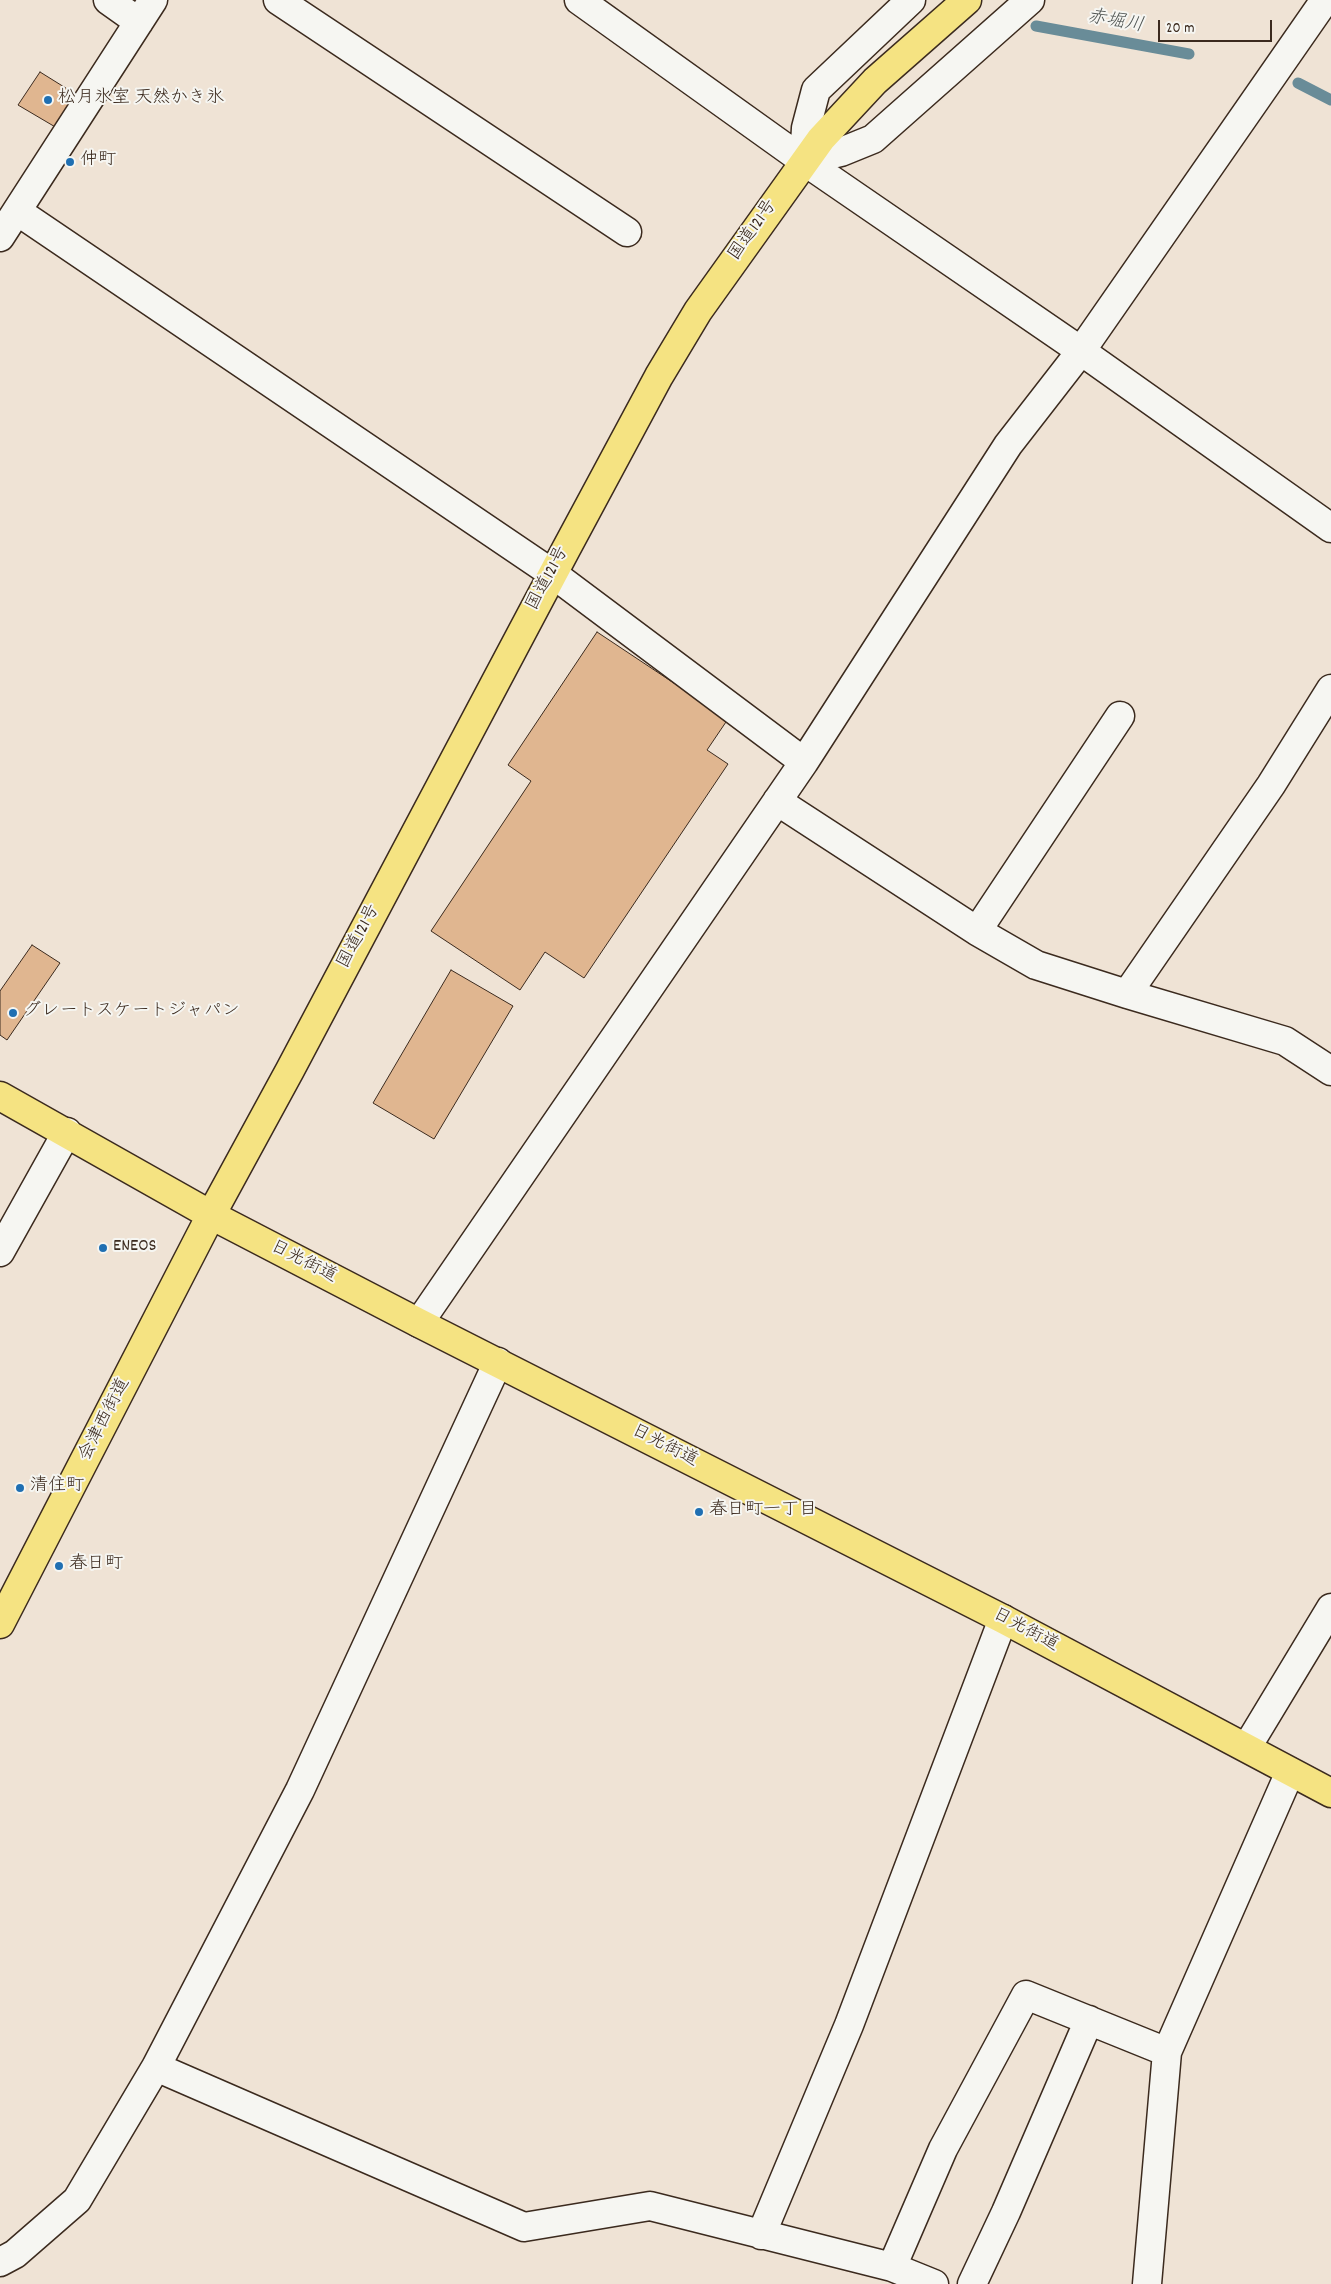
<!DOCTYPE html>
<html>
<head>
<meta charset="utf-8">
<style>
	body { margin:0 }
	#map { position:relative; width:1331px; height:2284px; overflow:hidden; background:#efe3d5; font-family:Dekko,sans-serif }
	canvas { display:block }
	.scale { position:absolute; left:1158px; top:20px; width:114px; height:22px; box-sizing:border-box; border:2px solid #3b2a1e; border-top:0; padding-left:6px; font-size:15px; line-height:18px; white-space:nowrap; color:#3b2a1e; -webkit-text-stroke:4px #f6f6f2; paint-order:stroke }
</style>
</head>
<body>
<div id="map">
<canvas width="1331" height="2284"></canvas>
<div class="scale">20 m</div>
</div>
<script>
const ctx = document.querySelector('canvas').getContext('2d');
ctx.lineJoin = 'round';
const shape = rows => new Path2D(rows.map(r => 'M' + r).join(''));
function strokePath(path, color, width, dash) { ctx.strokeStyle = color; ctx.lineWidth = width; ctx.lineCap = dash ? 'butt' : 'round'; ctx.setLineDash(dash || []); ctx.stroke(path); }
function fillPath(path, color) { ctx.fillStyle = color; ctx.fill(path, 'evenodd'); }
function drawText(font, color, halo, rows, align = 'center') {
  ctx.font = font + ' Dekko,"Klee One",sans-serif'; ctx.lineWidth = 4; ctx.setLineDash([]); ctx.textBaseline = 'middle'; ctx.strokeStyle = halo; ctx.fillStyle = color; for (const [text, x, y, turn = 0] of rows) {
    ctx.save(); ctx.translate(x, y); ctx.rotate((+turn || 0) * Math.PI / 180); ctx.textAlign = isNaN(turn) ? turn : align; if (halo) ctx.strokeText(text, 0, 0); ctx.fillText(text, 0, 0); ctx.restore();
  }
}
strokePath(shape([
	[1036,26,1189,54],
	[1298,83,1331,100]
]), '#698c98', 11);
const building = shape([
	[40,72,77,95,57,128,18,105,40,72],
	[597,632,728,719,707,750,728,764,584,978,545,952,520,990,431,931,531,781,508,765,597,632],
	[32,945,60,963,7,1040,0,1035,0,991,32,945],
	[451,970,513,1006,434,1139,373,1103,451,970]
]);
fillPath(building, '#e0b690');
strokePath(building, '#3b2a1e', 1);
const street = shape([
	[108,0,139,22],
	[278,0,627,232],
	[579,0,804,161,1081,351,1331,528],
	[911,0,816,90,806,128,804,161,841,152,873,139,1030,0],
	[17,211,553,574,804,762],
	[0,237,153,0],
	[777,801,977,931,1036,965,1127,994,1285,1041,1331,1071],
	[977,931,1120,716],
	[1127,994,1271,785,1331,689],
	[0,1252,67,1132],
	[419,1323,804,762,1008,445,1081,351,1325,0],
	[1247,1747,1331,1608],
	[156,2067,524,2227,650,2206,892,2267,934,2284],
	[761,2235,849,2025,1003,1619],
	[0,2262,15,2254,77,2200,156,2067,300,1790,498,1362],
	[892,2267,943,2149,1026,1995,1167,2052],
	[972,2284,1006,2212,1089,2020],
	[1147,2284,1167,2052,1290,1772]
]);
const highway = shape([
	[0,1096,211,1215,419,1323,1003,1619,1331,1793],
	[0,1624,211,1215,290,1070,565,551,659,376,698,311,821,139,875,81,967,0]
]);
strokePath(street, '#3b2a1e', 31);
strokePath(highway, '#3b2a1e', 31);
strokePath(street, '#f6f6f2', 28);
strokePath(highway, '#f5e382', 28);
for (const [x, y, r, color] of [
	[48,100,5,"#1f6fb2"],
	[70,162,5,"#1f6fb2"],
	[13,1013,5,"#1f6fb2"],
	[103,1248,5,"#1f6fb2"],
	[20,1488,5,"#1f6fb2"],
	[699,1512,5,"#1f6fb2"],
	[59,1566,5,"#1f6fb2"]
]) { const dot = new Path2D(); dot.arc(x, y, r, 0, 2 * Math.PI); ctx.fillStyle = color; ctx.fill(dot); strokePath(dot, '#f6f6f2', 2); }
drawText('18px', '#3b2a1e', '#f6f6f2', [
	["松月氷室 天然かき氷",58,100],
	["仲町",80,162],
	["グレートスケートジャパン",23,1013],
	["ENEOS",113,1248],
	["清住町",30,1488],
	["春日町一丁目",709,1512],
	["春日町",69,1566]
], 'left');
drawText('18px', '#3b2a1e', '#f6f6f2', [
	["国道121号",754,231,-55],
	["国道121号",549,579,-62],
	["国道121号",360,937,-62],
	["日光街道",303,1263,27],
	["会津西街道",106,1420,-63],
	["日光街道",664,1447,27],
	["日光街道",1025,1631,28]
]);
drawText('italic 19px', '#4e5351', '#f6f6f2', [
	["赤堀川",1115,23,10]
]);
</script>
</body>
</html>
